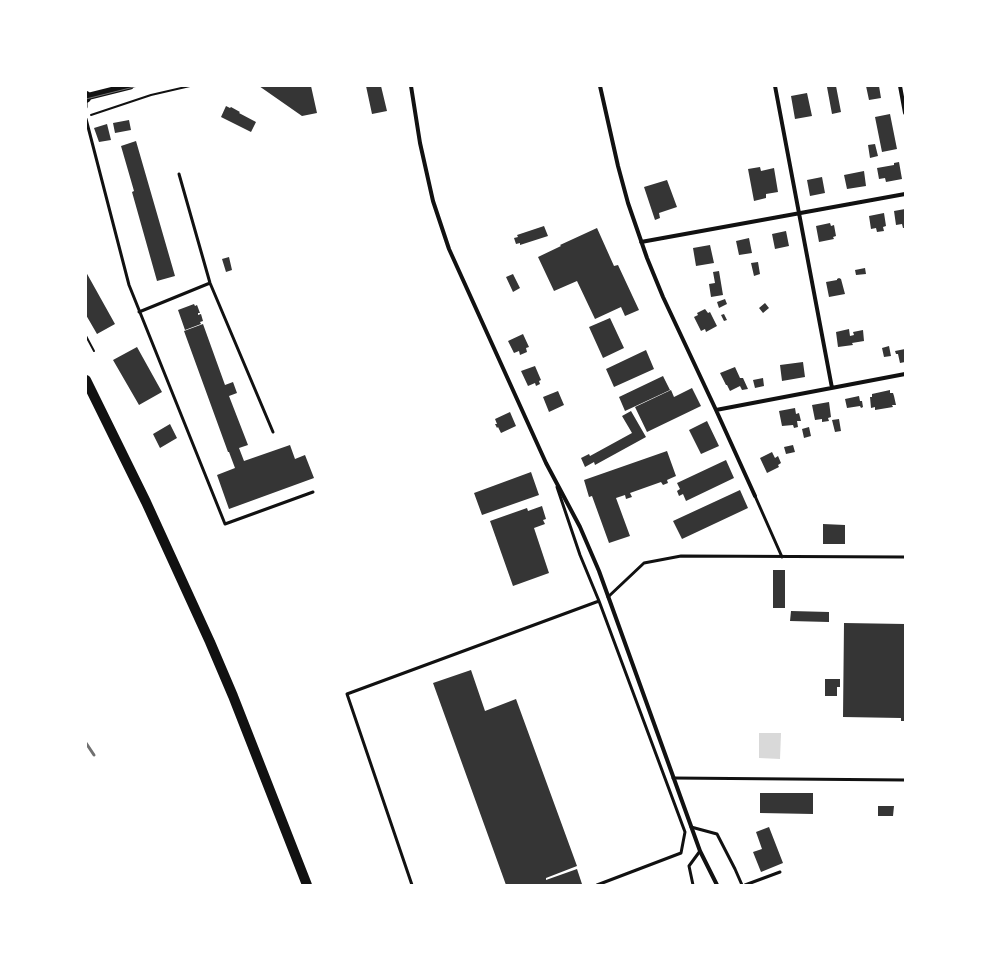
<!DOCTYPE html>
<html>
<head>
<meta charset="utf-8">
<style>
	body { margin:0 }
	#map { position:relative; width:991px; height:971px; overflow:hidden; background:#fff; font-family:"IBM Plex Serif",serif }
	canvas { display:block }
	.frame { position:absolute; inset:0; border:87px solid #fff; pointer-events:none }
</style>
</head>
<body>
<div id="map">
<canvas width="991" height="971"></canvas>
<div class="frame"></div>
</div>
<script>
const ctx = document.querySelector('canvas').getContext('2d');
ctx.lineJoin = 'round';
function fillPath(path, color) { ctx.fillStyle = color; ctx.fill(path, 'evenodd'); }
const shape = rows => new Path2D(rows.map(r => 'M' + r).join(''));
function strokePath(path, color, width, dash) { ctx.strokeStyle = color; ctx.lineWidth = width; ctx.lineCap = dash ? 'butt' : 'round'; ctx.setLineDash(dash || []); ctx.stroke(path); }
fillPath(shape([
	[759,733,781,733,780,759,759,758]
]), '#d9d9d9');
fillPath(shape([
	[259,86,311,86,317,113,302,116],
	[366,86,381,86,387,111,372,114],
	[831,86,836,86,841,112,832,114,827,87],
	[866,86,879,86,881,98,869,100],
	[807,93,812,116,795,119,791,96],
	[226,106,230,108,231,107,240,112,239,113,256,122,251,132,221,117],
	[890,114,897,149,882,152,875,117],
	[129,120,131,130,115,133,113,123],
	[107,124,111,140,99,142,94,128],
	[136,141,149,186,143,188,149,186,175,276,157,281,132,192,134,191,121,146],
	[875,144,878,156,870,158,868,145],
	[899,162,902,179,886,182,885,178,879,179,877,168,894,165,894,163],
	[760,167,761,171,774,168,778,192,766,194,766,198,754,201,748,169],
	[864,171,866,186,847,189,844,175],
	[822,177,825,193,810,196,807,180],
	[667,180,677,207,659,213,660,218,655,220,644,187],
	[905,209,905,228,903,228,902,224,896,225,894,211],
	[884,213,886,226,883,227,884,231,877,232,876,228,871,229,869,216],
	[830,223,831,226,834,225,836,236,833,237,834,239,819,242,816,226],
	[544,226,548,236,520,245,520,243,516,244,514,238,518,237,517,235],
	[597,228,614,266,618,265,639,310,625,316,621,307,595,319,577,281,554,291,538,257,561,246,560,245],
	[786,231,789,246,775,249,772,234],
	[749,238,752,253,739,255,736,241],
	[710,245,714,263,696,266,693,248],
	[229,257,232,270,226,272,222,259],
	[758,262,760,274,754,276,751,263],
	[865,268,866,274,856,275,855,270],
	[719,271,723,295,711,297,709,284,715,283,713,272],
	[86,272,115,324,97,334,86,315],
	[513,274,520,288,513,292,506,277],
	[839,278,841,279,845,294,829,297,826,282,837,280,837,279],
	[725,299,727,304,719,308,717,302],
	[765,303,769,308,763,313,759,308],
	[194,304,195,306,197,305,200,313,198,313,198,315,201,314,203,321,200,322,201,324,185,330,178,310],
	[705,309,708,313,710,312,717,326,706,332,705,329,701,331,694,317,698,315,697,313],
	[724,314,727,320,724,321,721,315],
	[610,318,624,348,603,358,589,327],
	[203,324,225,385,233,382,237,393,229,396,248,445,239,448,244,461,290,445,295,459,305,455,314,478,229,509,217,475,235,468,229,452,228,452,184,331],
	[849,329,850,336,854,335,853,332,863,330,864,341,852,343,853,345,838,347,836,332],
	[523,334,529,347,526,348,527,352,520,355,519,351,514,353,508,341],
	[889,346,891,356,884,357,882,348],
	[137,347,162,392,139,405,113,360],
	[905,349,905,362,900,363,898,354,896,354,895,351],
	[646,350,654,369,614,387,606,369],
	[803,362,805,377,782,381,780,365],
	[535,366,541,380,539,381,540,384,536,386,535,383,528,386,521,371],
	[735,367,740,378,743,378,748,389,742,390,740,386,730,391,727,385,726,385,720,373],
	[663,376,670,390,625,411,619,397],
	[763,378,764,386,755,388,753,380],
	[692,388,701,406,647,432,635,407,671,390,674,397],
	[890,390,890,393,893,393,894,396,896,405,892,405,893,407,875,410,875,407,871,408,870,397,872,397,872,394],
	[558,391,564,405,549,412,543,397],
	[859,396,860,401,862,401,863,407,861,408,860,406,847,408,845,399],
	[829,402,831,417,828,418,829,421,822,422,822,419,815,420,812,405],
	[795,408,796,414,799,413,801,421,797,421,798,427,794,428,793,425,782,426,779,411],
	[631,411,646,437,595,465,594,462,585,467,581,458,589,454,590,456,632,433,622,416],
	[510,412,516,426,501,433,498,427,497,428,495,424,497,424,495,419],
	[839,419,841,431,835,432,832,420],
	[707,421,719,446,701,454,689,430],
	[170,424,177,438,160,448,153,434],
	[809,427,811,436,804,438,802,429],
	[793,445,795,452,786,454,784,447],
	[667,451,676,476,667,480,668,483,663,485,661,482,630,493,632,497,626,499,625,495,616,498,630,536,609,543,592,496,589,497,584,480],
	[772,452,775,458,778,456,781,463,778,465,779,467,767,473,760,458],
	[726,460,734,478,686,501,683,494,679,496,677,491,680,489,677,483],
	[531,472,539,495,482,515,474,493],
	[740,490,748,508,682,539,673,521],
	[542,506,546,519,543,520,545,524,534,528,549,573,513,586,490,521,527,508,528,511],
	[823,524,845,525,845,544,823,544],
	[773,570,785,570,785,608,773,608],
	[791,611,829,612,829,622,790,621],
	[844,623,905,624,905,721,901,721,901,718,843,717],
	[471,670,485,711,516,699,577,866,546,878,546,880,577,869,582,884,580,885,506,885,433,683],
	[825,679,840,679,840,687,837,687,837,696,825,696],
	[760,793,813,793,813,814,760,813],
	[878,806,894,806,893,816,878,816],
	[769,827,783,863,761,872,753,852,762,849,756,832]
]), '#353535');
strokePath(shape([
	[91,115,151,95,190,86],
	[86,336,94,351]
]), '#111', 2);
strokePath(shape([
	[86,107,86,100],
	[86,119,129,285,225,524,313,492],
	[179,174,210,283,273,432],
	[139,312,210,283],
	[557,487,580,555,599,601,685,832,681,853,597,885],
	[755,496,782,557],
	[608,597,644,563,681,556,905,557],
	[673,778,905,780],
	[691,827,717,834,735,869,742,885],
	[412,885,347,694,599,601],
	[693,885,689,866,700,851],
	[745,885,780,872]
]), '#111', 3);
strokePath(shape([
	[411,86,420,143,433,201,449,249,546,463,580,527,599,571,700,851,717,885],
	[600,86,618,166,628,203,647,258,663,297,716,410,755,496],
	[775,86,832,388],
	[900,86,905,113],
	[641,242,905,194],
	[716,410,905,374]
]), '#111', 4);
strokePath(shape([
	[86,97,130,86]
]), '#111', 7);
strokePath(shape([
	[86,96,86,98],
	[86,380,146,502,210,642,233,696,307,885]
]), '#111', 10);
strokePath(shape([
	[86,99,138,86]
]), '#707070', 1);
strokePath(shape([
	[86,743,94,755]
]), '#707070', 3);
</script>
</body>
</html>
